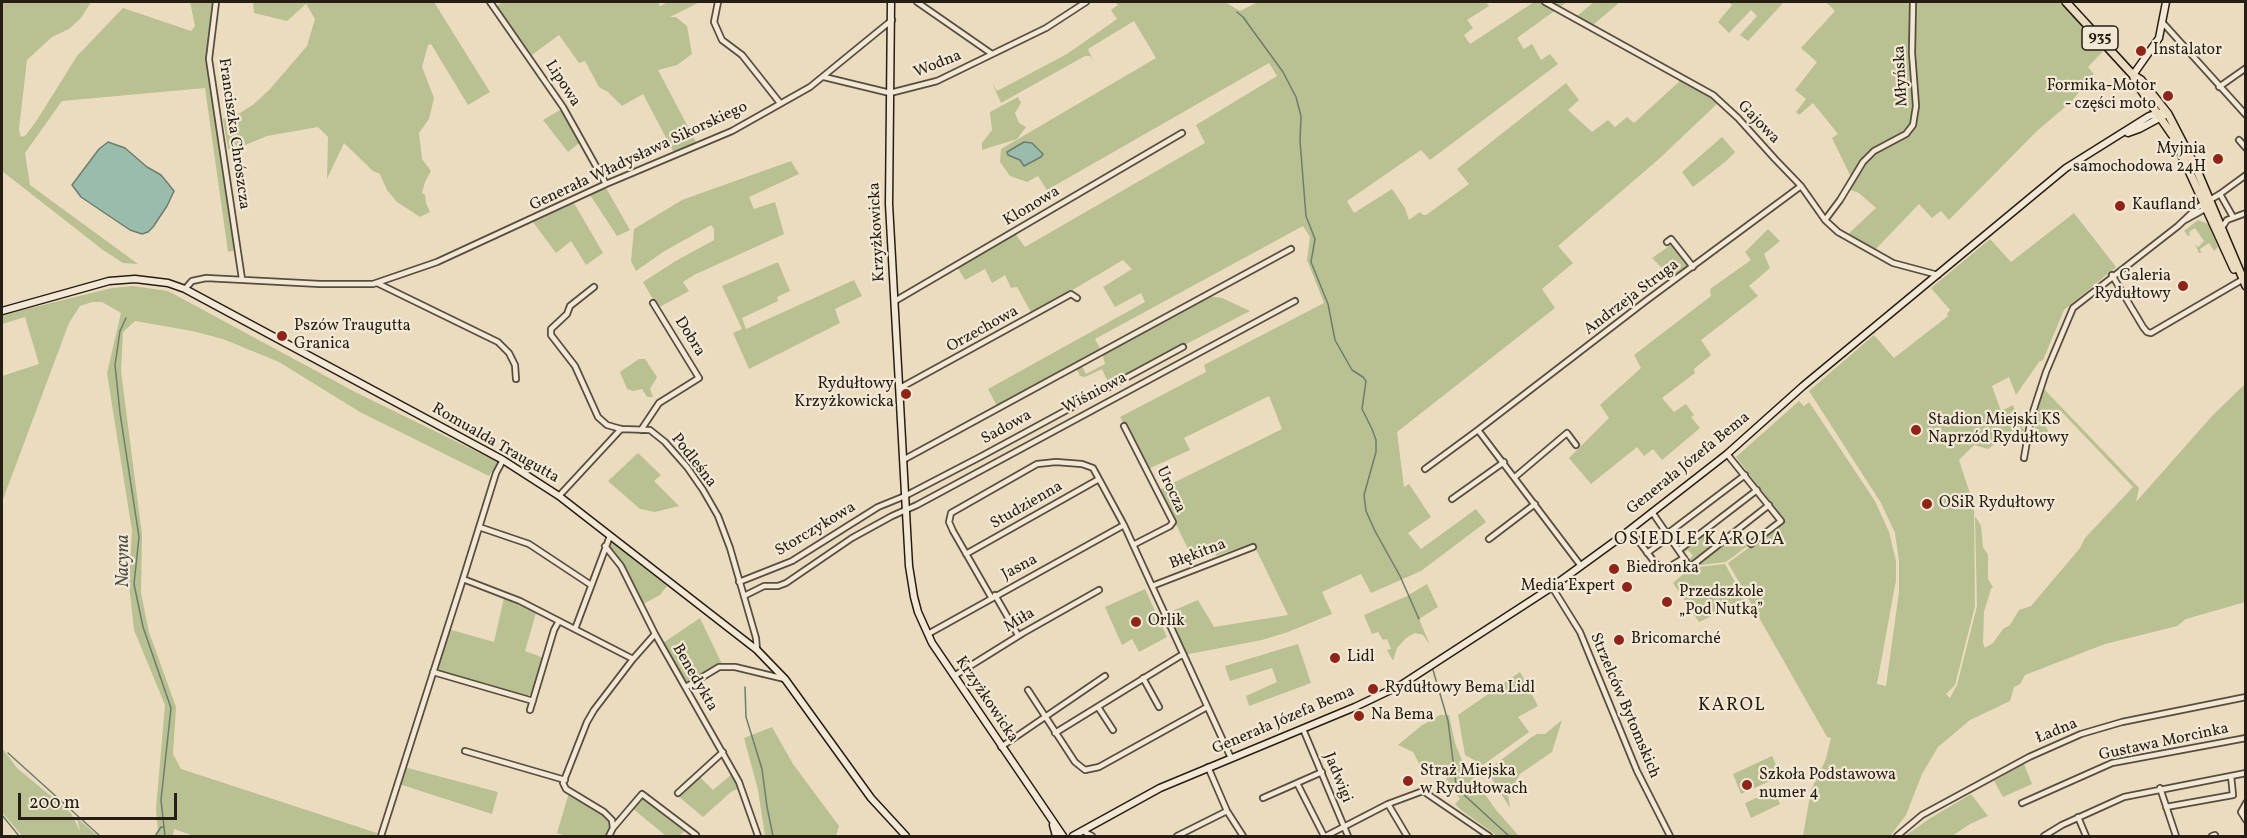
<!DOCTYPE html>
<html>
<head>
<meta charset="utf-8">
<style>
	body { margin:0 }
	#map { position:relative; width:2247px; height:838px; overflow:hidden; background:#ecdcbf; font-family:Vollkorn,serif }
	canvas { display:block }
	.frame { position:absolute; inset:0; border:3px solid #261e14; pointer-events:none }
	.scale { position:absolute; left:18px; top:793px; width:159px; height:27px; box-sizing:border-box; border:3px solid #261e14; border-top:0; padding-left:8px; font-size:18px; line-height:21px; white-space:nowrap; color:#261e14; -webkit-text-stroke:4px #f3e8d5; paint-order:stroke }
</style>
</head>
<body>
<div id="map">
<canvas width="2247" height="838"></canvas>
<div class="frame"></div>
<div class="scale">200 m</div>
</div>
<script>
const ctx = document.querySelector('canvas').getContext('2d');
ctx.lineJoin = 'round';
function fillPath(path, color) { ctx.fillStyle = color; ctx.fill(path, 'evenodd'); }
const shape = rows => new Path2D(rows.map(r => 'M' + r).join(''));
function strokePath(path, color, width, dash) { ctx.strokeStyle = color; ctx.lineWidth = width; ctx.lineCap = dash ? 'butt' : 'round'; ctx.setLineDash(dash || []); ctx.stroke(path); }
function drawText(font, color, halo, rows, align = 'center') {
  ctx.font = font + ' Vollkorn,serif'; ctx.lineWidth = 4.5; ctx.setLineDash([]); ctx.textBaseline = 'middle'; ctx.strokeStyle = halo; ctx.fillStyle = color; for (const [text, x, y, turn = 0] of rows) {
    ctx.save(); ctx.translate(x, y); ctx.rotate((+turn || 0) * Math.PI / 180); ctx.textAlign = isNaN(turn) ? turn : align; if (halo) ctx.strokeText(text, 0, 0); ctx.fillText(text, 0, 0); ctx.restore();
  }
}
fillPath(shape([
	[2,2,91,2,81,18,69,29,52,37,27,60,19,129,20,135,22,137,26,135,37,120,77,56,123,8,191,31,195,26,190,2,213,2,207,60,236,250,228,252,205,88,62,101,25,153,30,185,138,264,123,263,103,250,2,171],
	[253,2,434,2,490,92,468,105,431,44,428,45,422,67,434,98,429,119,419,133,422,159,431,171,425,182,422,193,425,195,426,203,430,212,420,217,397,202,387,190,380,174,373,171,344,143,327,179,328,137,318,127,267,136,238,148,228,149,223,119,240,113,254,104,270,89,307,46,315,19,306,4,287,21,254,13],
	[502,2,658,2,660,6,668,2,700,2,670,17,676,17,687,26,692,54,677,65,658,70,696,142,674,153,643,94,622,106,608,92,599,87,585,61,579,63,559,35,532,55,496,7],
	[1115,2,1225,2,1240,11,1258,2,1486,2,1489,6,1467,20,1473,28,1464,35,1470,44,1534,2,1567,2,1517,38,1524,49,1532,44,1541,60,1550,54,1558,64,1430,160,1421,150,1347,201,1354,213,1392,189,1405,208,1409,220,1420,212,1423,215,1426,215,1469,184,1457,169,1566,83,1579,100,1568,110,1592,132,1608,120,1615,127,1627,117,1634,123,1683,78,1720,101,1660,158,1558,246,1573,263,1542,289,1555,308,1397,432,1404,487,1409,484,1431,517,1408,533,1421,549,1476,509,1486,522,1421,571,1371,593,1361,574,1322,592,1332,614,1288,632,1262,640,1184,655,1165,614,1198,600,1214,627,1288,615,1253,543,1216,556,1214,547,1192,557,1159,490,1282,429,1269,396,1184,438,1190,450,1148,469,1120,417,1206,372,1204,365,1324,303,1307,260,1310,237,1303,226,1095,339,1101,350,1080,362,1086,374,1105,364,1102,353,1206,296,1222,298,1250,311,1109,384,1102,369,1085,377,1080,376,1075,365,998,408,988,389,1145,302,1141,293,1115,307,1103,287,1132,269,1123,260,1032,314,1017,287,1011,288,1005,275,992,283,985,269,965,280,956,265,1014,232,1025,247,1205,143,1196,125,1277,76,1269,63,1047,190,1038,176,1027,182,1010,176,1000,162,1001,149,1156,58,1134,21,1088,49,1093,61,1090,56,1085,56,1001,103,992,83,997,91,1067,54,1117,19,1111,10,1118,5],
	[1024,142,1032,143,1041,151,1032,163,1022,164,1020,160,1008,155,1007,152],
	[1594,2,1620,2,1593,25,1577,16],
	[1728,2,1784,2,1748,41,1740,35,1757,16,1751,10,1729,33,1718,22,1732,5],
	[1826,2,2066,2,2108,46,2088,67,2094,74,2072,101,2037,131,1949,220,1941,211,1932,218,1919,204,1873,252,1845,237,1876,208,1859,193,1851,190,1850,175,1832,138,1838,134,1813,103,1799,115,1796,112,1806,99,1795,90,1817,62,1801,48,1835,11],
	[1018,97,1021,103,1015,113,1019,123,1026,127,1017,139,982,150,982,143,992,130,990,112],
	[562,109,582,141,568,152,543,120],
	[1722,137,1735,152,1725,162,1693,187,1682,172],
	[791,161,799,174,749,197,754,209,775,202,784,234,694,275,683,282,689,291,658,308,643,282,674,262,714,240,714,229,711,225,663,252,636,271,631,261,634,229,682,200],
	[606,188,630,230,617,236,590,195],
	[574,203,603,253,586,265,571,241,556,253,533,222],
	[2074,213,2116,267,2064,310,2043,360,2039,362,2016,395,2009,377,1992,386,2001,411,2013,405,2015,411,2010,413,2014,424,2020,422,2024,430,2021,440,2017,442,2013,430,1988,449,1974,445,1959,460,1974,506,1975,606,1955,685,1946,694,1950,698,1957,685,1977,606,1975,516,1981,526,1983,547,1988,555,1988,579,1993,587,1991,589,1984,612,1983,643,1985,648,1993,643,2003,629,2010,625,2019,610,2031,606,2080,548,2085,538,2133,487,2060,410,2057,410,2043,420,2050,435,2046,437,2038,432,2035,427,2033,415,2043,388,2139,488,2136,502,2212,416,2245,384,2245,602,2186,619,2177,626,2105,644,2025,675,2020,684,2014,687,2010,701,1970,720,1938,747,1922,774,1906,815,1890,836,1803,836,1811,790,1826,759,1831,738,1827,737,1815,716,1728,563,1785,521,1736,457,1799,401,1804,406,1809,402,1875,501,1889,532,1896,561,1896,580,1877,684,1886,686,1899,592,1899,561,1895,533,1881,503,1809,391,1874,335,1894,358,1948,316,1947,314,1950,310,1931,288,1990,239,2011,262],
	[2198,220,2208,224,2218,247,2214,251,2209,243,2200,249,2201,253,2199,253,2195,244,2198,247,2204,241,2195,228,2189,232,2190,235,2188,236,2184,231],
	[1768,229,1780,241,1764,254,1770,268,1749,286,1758,296,1701,340,1711,355,1694,369,1695,373,1662,398,1674,412,1686,404,1694,415,1691,417,1700,428,1662,460,1653,449,1644,456,1637,447,1591,484,1569,458,1609,418,1600,405,1641,368,1634,355,1711,296,1710,289,1751,260,1745,252],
	[1672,244,1689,266,1673,279,1652,258],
	[778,262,790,291,777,297,778,301,742,318,746,329,854,280,862,296,835,309,840,323,749,369,733,333,742,329,722,286],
	[133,286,168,291,357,393,498,462,489,476,360,412,279,362,223,339,192,331,135,321,123,332,121,371,142,535,141,593,149,632,176,707,173,754,181,769,377,833,376,836,194,836,174,829,173,836,156,836,158,832,156,809,165,705,134,630,129,584,132,531,107,373,121,313,102,302,92,302,80,306,69,323,2,502,2,376,39,364,25,317,2,324,2,315,112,288],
	[639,359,645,359,657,377,650,389,653,397,647,397,642,389,633,391,627,389,620,372],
	[638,453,661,475,654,481,679,506,655,512,640,509,608,481],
	[1745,526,1739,532,1748,542,1754,538,1750,544,1726,562,1692,566],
	[1702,534,1712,547,1691,563,1688,560,1693,556,1688,550,1683,553,1683,551,1684,548],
	[613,543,667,586,660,595,643,604,623,566,608,546],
	[1725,564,1745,600,1699,622,1673,583,1690,568],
	[1427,584,1438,607,1419,619,1430,645,1423,635,1415,633,1406,638,1397,648,1393,661,1387,650,1391,649,1387,639,1383,640,1378,632,1372,634,1364,615,1407,596],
	[1145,589,1167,637,1139,652,1132,639,1122,645,1105,607],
	[504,598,536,613,525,651,544,658,532,693,526,697,439,672,437,669,448,629,494,642],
	[700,618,722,664,693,682,688,682,684,680,663,643],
	[1298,644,1311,683,1249,706,1246,696,1277,682,1272,668,1230,681,1225,666],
	[1520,672,1538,706,1518,717,1529,732,1483,765,1465,755,1458,715],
	[1440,715,1449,715,1455,743,1463,763,1496,810,1519,836,1497,836,1461,810,1455,804,1460,799,1437,765,1422,769,1413,752,1398,745,1421,726],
	[1562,720,1552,752,1520,774,1508,794,1510,808,1489,774,1490,768,1532,737,1537,734,1545,734],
	[772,727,793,764,839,826,836,836,765,836,758,790,744,738],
	[2,748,17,768,71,813,80,831,77,818,98,836,22,836,2,812],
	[1772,756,1781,776,1741,794,1733,774],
	[2024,764,2032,784,2003,797,1994,781],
	[404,767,498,792,492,814,399,784],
	[732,774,739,788,731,792,703,817,678,796,698,775,713,790],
	[1774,790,1780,804,1751,818,1745,803],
	[569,793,606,817,611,826,605,836,566,836,557,833],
	[1971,794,1988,816,1970,824,1952,836,1905,836,1929,819],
	[641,797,686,830,679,836,666,836,632,808]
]), '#b9c091');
const water = shape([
	[108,142,125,148,147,167,161,175,174,191,167,206,153,227,148,232,142,234,130,230,81,197,72,185,99,149,108,142],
	[1024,142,1032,143,1043,154,1041,157,1024,166,1020,160,1008,155,1007,152,1024,142]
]);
fillPath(water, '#9abcac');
strokePath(water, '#6c7d6f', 1.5);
strokePath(shape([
	[1237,12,1243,17,1283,72,1296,97,1301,116,1300,141,1306,216,1315,239,1311,262,1328,304,1335,340,1352,370,1363,377,1366,381,1362,409,1372,429,1376,440,1376,452,1364,495,1366,511,1375,531,1400,576,1419,619],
	[126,318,120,331,115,365,120,413,139,537,134,584,143,627,171,708,161,800,165,836],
	[1433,670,1448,721,1456,784,1462,793,1509,836],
	[745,687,746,717,762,769,767,807,773,836],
	[8,753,100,836],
	[2,815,19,836],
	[155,836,161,827,164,827]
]), '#6c7d6f', 1.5);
const street = shape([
	[216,2,209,59,242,279],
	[490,2,563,107,606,184],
	[718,2,714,22,722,40,742,55,780,103],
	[917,2,992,54],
	[1545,2,1713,95,1738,118,1775,159,1801,186,1825,220,1838,232,1893,263,1938,275],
	[2163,23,2246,115],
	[824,77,890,93,937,81,1046,28,1086,2],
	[2219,87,2246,68],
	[2239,140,2246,148],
	[2220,194,2233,217],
	[1825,220,1840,200,1863,162,1874,151,1906,134,1913,125,1916,106,1912,53,1913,2],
	[2185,220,2203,210,2204,204],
	[2221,229,2227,220,2246,213],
	[1667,242,1671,239,1693,267],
	[2112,275,2143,327,2147,332,2151,333,2240,281],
	[377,283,498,342,509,353,515,365,516,379],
	[594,287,570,306,567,314,551,329,551,335,575,366,598,417,607,425,621,429,650,430,665,442,687,467,703,490,718,516,730,548,756,638,757,650],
	[185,289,192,281,206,278,320,284,373,284,437,262,606,184,732,131,810,87,892,20],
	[895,301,1182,133],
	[900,388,1071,294,1077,298],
	[1124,426,1173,522,1170,526,1133,545],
	[641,430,659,403,699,378,653,303],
	[1727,454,1781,521,1751,544],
	[2024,458,2031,418,2046,372,2073,308,2178,226,2198,207,2220,194,2246,175],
	[503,460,496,473,463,579,520,601,633,659],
	[903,460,1291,249],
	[1425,469,1478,430],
	[1515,477,1567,433,1576,445],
	[559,496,621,429],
	[1452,499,1504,462],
	[1652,512,1690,567,1769,505],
	[479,527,529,544,591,585],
	[1630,530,1656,564,1666,569,1684,558],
	[1667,534,1745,475],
	[1489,539,1535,504],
	[605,546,621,566,655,634,730,766,739,782,758,836],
	[1679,550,1757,490],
	[1647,553,1669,537],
	[966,554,1099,479],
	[1581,566,1478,430,1647,300,1801,186],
	[739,582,792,561,878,507,905,496,980,457,1183,347],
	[1152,586,1253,547],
	[1552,587,1580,632,1637,771,1670,836],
	[995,595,1018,635],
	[744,596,764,586,778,586,786,583,852,538,892,516,917,505,1295,301],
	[991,597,953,531,949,522,951,513,1037,464,1056,462,1082,464,1093,468,1124,525,1231,758],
	[575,629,610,536],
	[928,634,1124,525],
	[433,672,533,701],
	[954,676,1023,633,1099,590],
	[1143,678,1159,707],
	[686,687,719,667,735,667,785,679],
	[1028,690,1075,762,1085,770,1099,767,1207,707],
	[1098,707,1113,730],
	[530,710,554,630,559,621],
	[1303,729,1348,836],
	[1055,733,1180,656,1184,655],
	[1001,747,1105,676],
	[465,751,565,780],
	[1208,767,1227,811,1243,836],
	[1297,783,1324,836],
	[2160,788,2176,836],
	[678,793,723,752],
	[1263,798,1322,772],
	[2022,803,2112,763,2246,738],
	[2246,803,2241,812,2246,820],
	[1388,804,1407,836],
	[2166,807,2233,795,2231,776],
	[2078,817,2086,836],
	[613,828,642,794,696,835],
	[1083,831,1092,836],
	[381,836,463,579],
	[609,836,613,828,612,820,604,812,566,789,563,783,587,722,594,710,633,659,655,634],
	[1177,836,1227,811],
	[1326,836,1388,804,1423,791,1489,836],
	[1897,836,1922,815,2029,757,2081,734,2122,722,2246,697],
	[2044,836,2062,825,2124,797,2246,773],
	[2212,836,2215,835]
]);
const secondary = shape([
	[891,2,889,204,909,566,914,597,918,612,932,643,1063,836],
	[2133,75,2159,38,2166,2],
	[2128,133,2139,129,2165,115],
	[2,311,109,281,135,279,168,283,185,289,503,460,559,496,757,650,785,679,871,798,906,836],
	[1053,825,1056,836],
	[1073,836,1160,788,1355,707,1401,685,1552,587,1618,539,1727,454,1803,386,2066,168,2149,116,2162,112]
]);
const primary = shape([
	[2066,2,2133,75,2141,80,2168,114,2196,168,2246,286],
	[2133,75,2137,84,2173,136,2234,269]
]);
strokePath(street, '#584e3f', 8);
strokePath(secondary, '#261e14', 9);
strokePath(primary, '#261e14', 10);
strokePath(street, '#f3e8d5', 4.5);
strokePath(secondary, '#f3e8d5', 6);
strokePath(primary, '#ecdcbf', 7);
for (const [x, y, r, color] of [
	[2141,51,6,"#8f2418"],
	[2168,96,6,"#8f2418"],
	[2218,159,6,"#8f2418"],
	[2120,206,6,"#8f2418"],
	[2183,286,6,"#8f2418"],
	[282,336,6,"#8f2418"],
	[906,394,6,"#8f2418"],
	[1916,430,6,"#8f2418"],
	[1927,504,6,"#8f2418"],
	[1614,569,6,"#8f2418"],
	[1627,587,6,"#8f2418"],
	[1667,602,6,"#8f2418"],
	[1136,622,6,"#8f2418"],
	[1619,640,6,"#8f2418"],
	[1335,658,6,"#8f2418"],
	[1373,689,6,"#8f2418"],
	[1359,716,6,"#8f2418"],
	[1408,781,6,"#8f2418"],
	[1747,785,6,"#8f2418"]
]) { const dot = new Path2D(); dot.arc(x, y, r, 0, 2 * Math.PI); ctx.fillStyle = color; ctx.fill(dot); strokePath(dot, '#f3e8d5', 2); }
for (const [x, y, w] of [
	[2100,38,36]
]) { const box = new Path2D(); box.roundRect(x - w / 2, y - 12, w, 24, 4.5); ctx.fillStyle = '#f3e8d5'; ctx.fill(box); strokePath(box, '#261e14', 1.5); }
drawText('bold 15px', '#261e14', null, [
	["935",2100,38]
]);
drawText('16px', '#261e14', '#f3e8d5', [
	["Instalator",2153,51],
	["Formika-Motor",2156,87,"right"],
	["- części moto",2156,105,"right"],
	["Myjnia",2206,150,"right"],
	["samochodowa 24H",2206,168,"right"],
	["Kaufland",2132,206],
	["Galeria",2171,277,"right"],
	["Rydułtowy",2171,295,"right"],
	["Pszów Traugutta",294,327],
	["Granica",294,345],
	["Rydułtowy",894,385,"right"],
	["Krzyżkowicka",894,403,"right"],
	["Stadion Miejski KS",1928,421],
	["Naprzód Rydułtowy",1928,439],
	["OSiR Rydułtowy",1939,504],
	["Biedronka",1626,569],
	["Media Expert",1615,587,"right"],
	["Przedszkole",1679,593],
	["„Pod Nutką”",1679,611],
	["Orlik",1148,622],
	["Bricomarché",1631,640],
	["Lidl",1347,658],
	["Rydułtowy Bema Lidl",1385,689],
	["Na Bema",1371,716],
	["Straż Miejska",1420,772],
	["w Rydułtowach",1420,790],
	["Szkoła Podstawowa",1759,776],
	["numer 4",1759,794]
], 'left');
drawText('16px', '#261e14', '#f3e8d5', [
	["Wodna",938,65,-22],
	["Młyńska",1902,76,-93],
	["Lipowa",562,84,57],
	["Gajowa",1758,123,46],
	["Franciszka Chrószcza",233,134,82],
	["Generała Władysława Sikorskiego",639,157,-25],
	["Klonowa",1032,207,-31],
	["Krzyżkowicka",878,232,-93],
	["Andrzeja Struga",1632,298,-37],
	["Orzechowa",983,330,-29],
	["Dobra",689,337,58],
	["Wiśniowa",1095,394,-28],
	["Sadowa",1007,428,-29],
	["Romualda Traugutta",495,444,30],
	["Podleśna",693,461,52],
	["Generała Józefa Bema",1689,464,-39],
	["Urocza",1170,490,65],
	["Studzienna",1027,506,-30],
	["Storczykowa",816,530,-31],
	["Błękitna",1198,555,-21],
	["Jasna",1020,568,-28],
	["Miła",1020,621,-31],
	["Benedykta",694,678,60],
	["Krzyżkowicka",986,700,56],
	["Strzelców Bytomskich",1624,706,67],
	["Generała Józefa Bema",1284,721,-23],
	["Ładna",2057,732,-22],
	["Gustawa Morcinka",2164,743,-12],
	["Jadwigi",1337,778,68]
]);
ctx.letterSpacing = '1.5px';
drawText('18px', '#261e14', '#f3e8d5', [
	["OSIEDLE KAROLA",1700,541],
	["KAROL",1732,707]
]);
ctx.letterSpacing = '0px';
drawText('italic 18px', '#494d42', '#f3e8d5', [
	["Nacyna",125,561,-90]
]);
</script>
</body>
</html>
